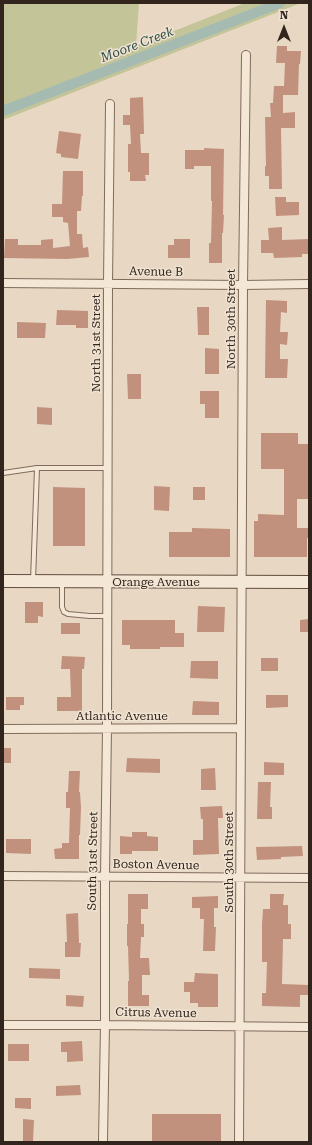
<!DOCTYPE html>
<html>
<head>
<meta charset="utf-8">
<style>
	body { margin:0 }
	#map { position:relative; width:312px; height:1145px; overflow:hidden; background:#e8d8c3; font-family:"Roboto Serif",serif }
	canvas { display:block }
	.frame { position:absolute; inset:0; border:4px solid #32251e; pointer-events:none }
	.north { position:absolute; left:264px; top:8px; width:40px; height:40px; -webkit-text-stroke:3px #f0e3d2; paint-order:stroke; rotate:0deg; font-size:11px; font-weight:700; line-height:16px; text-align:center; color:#32251e }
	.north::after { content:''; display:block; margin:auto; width:14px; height:18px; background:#32251e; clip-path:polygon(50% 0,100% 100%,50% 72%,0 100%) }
</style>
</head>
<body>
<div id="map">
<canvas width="312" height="1145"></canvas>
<div class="frame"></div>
<div class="north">N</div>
</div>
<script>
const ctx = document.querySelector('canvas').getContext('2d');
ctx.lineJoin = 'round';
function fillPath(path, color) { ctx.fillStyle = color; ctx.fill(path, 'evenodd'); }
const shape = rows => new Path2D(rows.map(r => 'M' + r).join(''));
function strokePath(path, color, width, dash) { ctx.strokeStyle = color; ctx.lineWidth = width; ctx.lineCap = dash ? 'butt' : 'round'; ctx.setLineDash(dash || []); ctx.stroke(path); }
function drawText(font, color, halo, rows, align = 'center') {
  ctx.font = font + ' "Roboto Serif",serif'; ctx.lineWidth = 3; ctx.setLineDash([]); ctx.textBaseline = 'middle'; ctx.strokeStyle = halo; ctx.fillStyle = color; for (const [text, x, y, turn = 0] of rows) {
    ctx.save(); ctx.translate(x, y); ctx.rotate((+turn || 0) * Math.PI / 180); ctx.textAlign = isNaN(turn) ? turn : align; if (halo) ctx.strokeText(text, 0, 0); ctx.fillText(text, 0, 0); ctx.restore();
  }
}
fillPath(shape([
	[3,3,139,3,136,46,245,3,301,3,3,120]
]), '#c4c499');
strokePath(shape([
	[3,111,280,3]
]), '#a5bbb2', 10);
fillPath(shape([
	[277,46,287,46,287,51,301,51,300,64,299,64,298,95,283,95,283,113,295,112,295,128,281,128,282,189,269,189,269,176,265,176,265,166,266,166,265,117,271,117,270,103,273,103,274,86,284,86,285,63,276,63],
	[143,97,144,134,140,134,141,153,149,153,149,175,145,175,146,181,130,181,130,172,128,172,128,144,131,144,130,125,123,125,123,115,130,115,130,98],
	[59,131,81,134,78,159,61,157,61,154,56,153],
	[204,148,224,149,223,215,224,215,223,233,222,233,222,263,209,263,209,243,211,243,212,201,211,201,211,166,194,166,194,169,185,169,185,150,204,150],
	[63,171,83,171,83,196,82,196,81,211,77,211,77,234,82,234,83,248,88,247,89,257,67,259,4,258,5,239,18,239,18,245,41,245,41,240,53,239,53,248,70,246,68,223,63,222,63,217,52,217,52,204,62,204],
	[275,197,286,197,286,202,299,202,299,215,276,216],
	[282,227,282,240,309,239,309,254,302,254,302,257,274,258,273,253,261,253,261,240,269,240,268,228],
	[174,239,190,239,190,258,168,258,168,245,174,245],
	[266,300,287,301,287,313,281,312,280,332,288,332,287,345,280,344,280,359,288,359,287,378,265,378],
	[197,307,209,307,209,335,198,335],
	[57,310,88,311,88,328,76,328,76,325,56,325],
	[17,322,46,323,45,338,17,338],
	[205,348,219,349,219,374,205,374],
	[127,374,141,374,141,399,128,399],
	[200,391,219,391,219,418,205,418,205,404,200,404],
	[37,407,52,408,52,425,37,424],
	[261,433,298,433,298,444,309,444,309,499,297,499,297,528,309,528,309,538,307,538,307,557,254,557,254,521,258,521,258,514,284,515,284,469,261,469],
	[154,486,170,487,169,511,154,510],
	[53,487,85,488,85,546,53,546],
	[193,487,205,487,205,500,193,500],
	[192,528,230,529,230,557,169,557,169,532,192,532],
	[25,602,43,602,43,617,38,616,38,623,25,623],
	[198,606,225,607,224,632,197,632],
	[309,619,309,632,300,632,300,620],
	[122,620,175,620,175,633,184,633,184,647,160,647,160,649,130,649,130,645,122,645],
	[61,623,80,623,80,634,61,634],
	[62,656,85,657,84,669,82,669,82,711,57,711,57,697,71,697,70,669,61,669],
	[261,658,278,658,278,671,261,671],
	[191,661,218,661,218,679,190,678],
	[266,695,288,695,288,707,266,708],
	[6,697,24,697,24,705,20,705,20,710,6,710],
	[193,701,219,702,219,715,192,715],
	[3,748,11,748,11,763,3,763],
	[127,758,160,759,160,773,126,772],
	[264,762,284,763,284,775,264,775],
	[215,768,216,790,201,790,201,769],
	[69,771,80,771,79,792,80,792,81,808,80,835,79,835,79,859,55,859,54,849,62,848,62,843,69,843,70,808,66,808,66,792,68,792],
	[258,782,271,782,270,807,272,807,272,819,257,819],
	[222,806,223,818,218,818,219,854,193,855,193,840,203,840,203,819,201,819,200,807],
	[132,832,147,832,147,836,158,837,158,851,132,851,132,854,120,854,120,836,132,837],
	[6,839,31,839,31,854,6,853],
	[302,846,303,856,281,857,281,859,257,860,256,847],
	[128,894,148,894,148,909,141,909,141,924,144,924,144,937,141,937,140,958,149,958,150,975,142,975,142,995,149,995,149,1006,128,1006,128,981,129,981,128,946,127,946,127,924,128,924],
	[270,894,284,894,283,905,288,905,288,924,291,924,291,939,283,939,282,984,309,985,309,995,300,995,300,1007,262,1006,262,993,266,993,267,962,262,962,262,925,263,909,270,909],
	[218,896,218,908,214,908,214,927,216,927,215,951,203,951,204,919,200,919,200,908,192,908,192,897],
	[78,913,79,943,81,943,80,957,65,957,65,942,67,942,66,914],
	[29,968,60,969,60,979,29,978],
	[195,973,218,974,218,1007,198,1007,198,1003,190,1003,190,992,184,992,184,982,194,982],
	[66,995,84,996,83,1007,66,1006],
	[82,1041,83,1061,67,1062,67,1052,61,1052,61,1042],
	[8,1044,29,1044,29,1061,8,1061],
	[80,1085,81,1095,56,1096,56,1086],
	[15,1098,31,1098,31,1109,15,1108],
	[152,1114,221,1114,221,1142,152,1142],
	[23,1119,34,1120,33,1142,23,1142]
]), '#c1917e');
const service = shape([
	[3,473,37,468],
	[33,581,37,468,107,468],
	[62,583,62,607,64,612,68,614,90,616,107,616]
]);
const minor = shape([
	[3,283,243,285,309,284],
	[3,729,241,728],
	[3,876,309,878],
	[3,1025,105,1025,309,1027],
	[103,1142,105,1025,105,876,107,728,108,283,110,104],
	[239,1142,243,285,246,55]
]);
const secondary = shape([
	[3,581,309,582]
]);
strokePath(service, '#806b5c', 6);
strokePath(minor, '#806b5c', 10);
strokePath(secondary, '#624c3f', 14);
strokePath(service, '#f4e7d5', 4);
strokePath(minor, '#f4e7d5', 8);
strokePath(secondary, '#f4e7d5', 12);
drawText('12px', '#32251e', '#f0e3d2', [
	["Avenue B",156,272,1],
	["North 30th Street",231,319,-90],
	["North 31st Street",96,343,-90],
	["Orange Avenue",156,582],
	["Atlantic Avenue",122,716],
	["South 31st Street",93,861,-89],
	["South 30th Street",229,862,-90],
	["Boston Avenue",156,865,1],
	["Citrus Avenue",156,1013,1]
]);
drawText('italic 13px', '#305049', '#f0e3d2', [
	["Moore Creek",137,45,-21]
]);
</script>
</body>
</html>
